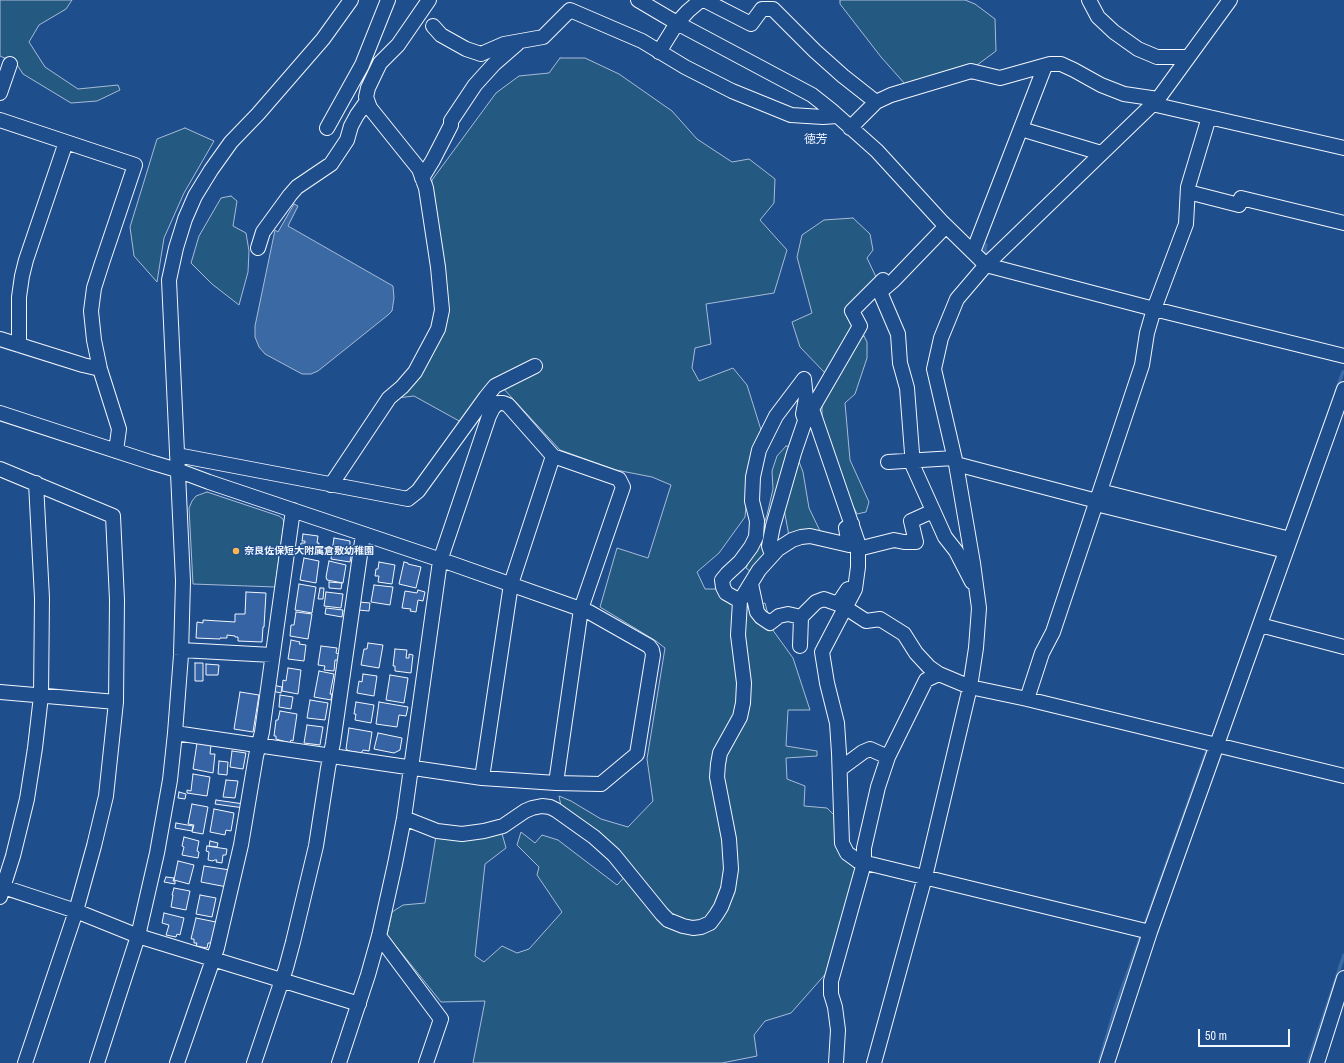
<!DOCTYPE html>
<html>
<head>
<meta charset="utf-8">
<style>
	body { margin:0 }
	#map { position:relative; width:1344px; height:1063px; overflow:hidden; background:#1f4e8c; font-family:"Archivo Narrow",sans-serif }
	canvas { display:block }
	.scale { position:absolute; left:1198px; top:1029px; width:92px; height:18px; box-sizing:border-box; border:2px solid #f2f6ff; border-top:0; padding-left:5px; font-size:12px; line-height:14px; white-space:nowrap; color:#f2f6ff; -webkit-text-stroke:3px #1f4e8c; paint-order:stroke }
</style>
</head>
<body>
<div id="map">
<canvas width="1344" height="1063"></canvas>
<div class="scale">50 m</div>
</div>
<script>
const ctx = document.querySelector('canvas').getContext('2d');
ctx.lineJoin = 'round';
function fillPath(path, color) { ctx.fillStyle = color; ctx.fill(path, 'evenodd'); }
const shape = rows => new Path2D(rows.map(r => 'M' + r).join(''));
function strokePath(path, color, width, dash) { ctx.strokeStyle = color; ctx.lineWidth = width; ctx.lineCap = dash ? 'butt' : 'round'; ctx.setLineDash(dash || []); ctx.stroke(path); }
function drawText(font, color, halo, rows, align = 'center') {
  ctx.font = font + ' "Archivo Narrow","Noto Sans JP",sans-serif'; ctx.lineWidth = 3; ctx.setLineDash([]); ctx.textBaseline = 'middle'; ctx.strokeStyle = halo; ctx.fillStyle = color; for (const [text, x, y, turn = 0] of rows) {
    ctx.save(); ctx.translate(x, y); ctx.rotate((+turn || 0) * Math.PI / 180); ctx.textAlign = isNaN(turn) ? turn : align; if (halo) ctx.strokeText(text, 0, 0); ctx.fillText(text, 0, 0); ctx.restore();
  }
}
const green = shape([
	[0,0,72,0,66,9,39,25,29,42,45,67,78,89,118,85,120,90,97,101,71,103,23,74,16,63,0,56,0,0],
	[840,0,965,0,975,4,995,19,996,51,973,68,905,84,881,57,840,4,840,0],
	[560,58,585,58,619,74,672,111,697,139,732,162,749,159,775,179,774,203,760,220,787,250,774,293,706,304,711,344,695,348,692,368,699,381,733,368,747,385,762,433,749,477,745,517,719,553,697,572,705,589,717,589,737,603,750,607,765,603,772,629,793,658,810,710,788,710,786,746,817,751,817,756,786,758,787,779,805,786,804,806,827,808,834,815,836,846,856,870,829,970,791,1013,765,1021,754,1035,757,1056,722,1063,473,1063,485,1001,441,1002,387,935,392,912,403,905,425,903,436,836,501,830,506,848,485,864,475,956,484,962,502,946,517,953,529,949,562,912,537,875,539,867,517,845,521,832,535,843,542,835,558,840,617,885,631,870,561,806,559,796,571,801,601,819,628,827,653,801,647,759,665,648,656,641,600,607,617,548,648,558,671,485,652,477,616,470,560,450,502,387,461,422,414,396,397,398,443,330,431,200,432,180,496,93,519,76,549,73,560,58],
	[185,128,214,141,184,193,164,238,157,282,134,256,130,227,157,139,185,128],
	[231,196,237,201,233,226,246,233,249,251,248,272,239,305,212,284,191,263,199,236,221,198,231,196],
	[853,218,870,234,873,250,867,258,877,279,846,309,854,328,825,373,800,347,792,322,812,313,797,257,802,235,824,220,853,218],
	[864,336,867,342,867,358,855,394,845,403,850,460,869,502,866,512,857,514,850,500,822,417,822,401,858,339,864,336],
	[786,446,791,447,766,554,751,572,746,568,758,540,767,515,773,489,772,471,777,456,786,446],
	[798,459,803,472,809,508,821,533,789,536,784,509,798,459],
	[207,492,279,516,283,519,284,523,275,587,193,584,189,508,192,501,196,496,207,492]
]);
fillPath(green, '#245a82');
strokePath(green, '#a8bbd7', 1);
const water = shape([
	[294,204,298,206,288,226,393,286,394,298,392,311,388,315,318,371,311,374,302,374,265,354,259,347,255,337,255,326,275,230,278,232,294,204]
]);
fillPath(water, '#3b69a3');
strokePath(water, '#a8bbd7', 1);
strokePath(shape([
	[986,245,985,250,988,256],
	[1336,391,1343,372],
	[1144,927,1208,747],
	[1099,1063,1116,1005,1142,933],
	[1308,1063,1344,955]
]), '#3b69a3', 3.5);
const building = shape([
	[303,534,318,536,317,543,319,543,318,554,303,552,303,550,300,549,301,543,305,543,305,541,302,541,303,534],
	[334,538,350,541,350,545,353,546,350,562,331,559,334,538],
	[304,558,319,561,316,583,300,580,304,558],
	[329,561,346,565,343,583,327,580,326,577,329,561],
	[379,562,395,565,392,584,378,582,379,576,375,576,376,569,378,569,379,562],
	[404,562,408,563,408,564,421,567,416,588,399,584,404,562],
	[329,582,342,583,341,589,329,588,329,582],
	[299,584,316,587,312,613,295,610,299,584],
	[374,585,393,587,390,605,371,602,374,585],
	[320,588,324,588,323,599,318,599,320,588],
	[418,590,425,592,423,601,418,600,416,612,410,611,411,609,402,608,405,591,417,593,418,590],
	[246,592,266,593,264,627,263,627,262,642,238,641,238,637,235,637,235,636,227,635,227,638,220,638,220,639,196,638,197,622,203,623,203,620,235,622,235,614,245,614,246,592],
	[326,592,343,594,341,608,324,606,326,592],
	[359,602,370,603,369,611,358,610,359,602],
	[326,608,343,610,342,617,325,614,326,608],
	[296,612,312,614,308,639,290,636,291,625,294,625,296,612],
	[291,640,300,642,299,644,306,645,304,661,288,659,291,640],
	[368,643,383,645,379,668,361,665,364,649,367,649,368,643],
	[321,646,337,648,336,653,339,654,338,660,335,660,334,671,324,670,325,666,318,665,321,646],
	[395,649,407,650,406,658,409,658,409,654,413,655,411,673,395,671,395,666,393,666,395,649],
	[195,663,203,663,203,681,195,681,195,663],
	[206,664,219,665,218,675,206,675,206,664],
	[288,668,301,670,298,694,282,691,283,680,286,681,288,668],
	[319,671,334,674,330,694,332,694,331,700,314,697,319,671],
	[363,674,377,676,374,696,357,693,359,681,362,682,363,674],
	[390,675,408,678,404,703,386,700,390,675],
	[273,685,282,687,281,693,272,691,273,685],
	[240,692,259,695,253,732,234,729,240,692],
	[280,695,293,697,291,709,279,707,280,695],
	[310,700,328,703,325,720,307,718,310,700],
	[356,702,374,705,371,723,355,720,356,714,354,714,356,702],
	[379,702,408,707,406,716,399,715,397,727,376,724,379,702],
	[280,711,297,714,293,741,291,740,290,743,276,739,276,736,274,736,276,720,278,720,280,711],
	[307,725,323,727,320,745,304,743,307,725],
	[349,728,372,732,369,751,363,750,361,753,349,751,346,749,349,728],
	[378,733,402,738,400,750,394,753,374,749,378,733],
	[197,743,211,745,210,754,215,754,213,773,193,769,197,743],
	[232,751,246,753,243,769,230,767,232,751],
	[219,761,228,762,227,775,218,774,219,761],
	[193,774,210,777,207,796,187,793,187,790,191,791,193,774],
	[226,780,238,781,235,798,223,797,226,780],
	[179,792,186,794,185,799,178,798,179,792],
	[216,800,244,804,244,808,215,804,216,800],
	[192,804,208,807,203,834,192,832,194,825,188,824,192,804],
	[214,809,234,813,231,831,226,830,225,835,210,832,214,809],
	[176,823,193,826,192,831,175,828,176,823],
	[184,837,199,841,197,851,199,852,198,858,182,855,184,847,182,846,184,837],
	[210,841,218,843,217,847,209,846,210,841],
	[207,846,227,849,226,855,223,855,222,863,216,862,217,860,214,860,213,861,208,860,209,852,206,851,207,846],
	[178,861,194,865,189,884,174,880,178,861],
	[204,866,230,870,227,887,201,882,204,866],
	[166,877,174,878,173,881,175,881,175,884,164,882,166,877],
	[174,888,190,891,186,910,171,907,173,895,172,895,174,888],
	[200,895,216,898,212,917,196,914,200,895],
	[164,913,184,918,180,935,177,934,176,937,166,935,169,925,162,923,164,913],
	[196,918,216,922,212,943,208,943,207,948,196,946,197,943,194,943,194,939,191,939,196,918]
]);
fillPath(building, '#3563a3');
strokePath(building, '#f2f6ff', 1);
const minor = shape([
	[638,0,677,23,812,95,831,110,877,151,941,221,986,265,1154,309,1344,356],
	[704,0,751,24,762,9,773,9,815,51,843,76,876,102],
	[1089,0,1098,17,1114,32,1138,49,1157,57,1187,57],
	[433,26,441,35,466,49,481,54,504,44,543,37,570,10,642,41,685,67,732,91,791,115,823,117,837,116],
	[659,52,677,23,688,11,701,0],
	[0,93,10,64],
	[1152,104,1344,148],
	[0,120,135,165,102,263,94,288,91,311,94,340,100,369,119,429,116,451],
	[327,128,362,65,388,0],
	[850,128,876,102,891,95,971,71,1000,78,1050,64,1061,64,1074,70,1101,85,1124,94,1158,99],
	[1021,129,1101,153],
	[422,178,433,160,451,125,451,121,475,85,494,64,517,44],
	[1188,192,1239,205,1241,198,1344,223],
	[946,226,893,281,880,292,898,334,900,363,907,388,913,466,945,537,956,551,972,582],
	[258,248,263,232,290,195,297,187,331,164,347,140,351,126,357,115,367,101],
	[973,252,1045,66],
	[0,339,83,365,100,369],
	[19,345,19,297,22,276,26,260,66,142],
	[486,397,495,386,535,366],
	[812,409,858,543,858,567,855,589,822,652,827,683,837,723,839,753,842,843,847,853,858,861,1150,932],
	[0,413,150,462,177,470,209,482,453,564,589,612,649,646,652,650,653,655,637,754,601,784,556,783,482,778,175,733],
	[177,455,408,499,418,491,486,397,496,405],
	[888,462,954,458],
	[956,464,1097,501],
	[0,469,113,516,117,600,116,702,106,796,94,846,76,911,25,1063],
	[331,485,389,398,402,387,415,372,438,329,442,310,438,267,426,188,419,169,370,108,366,97,368,88,380,63,398,45,429,0],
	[1100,491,1290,539],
	[1096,504,1286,551],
	[858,549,894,540,904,542,916,542,911,521,933,511],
	[772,555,769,546,773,526,794,453,805,421,860,326,852,311,883,280],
	[751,584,757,612,761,617,770,623,779,616,788,614,801,617],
	[740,601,726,593,723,587,722,580,727,574,740,562,751,547,756,537,757,521,752,501,753,477,759,450,776,416,804,379,806,398,803,414,804,417],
	[846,608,866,621,880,619,904,634,916,653,929,667,939,674],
	[1260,625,1344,647],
	[800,646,801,617,816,602,824,599,838,604,848,589],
	[181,650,272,655],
	[0,692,116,702],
	[1027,699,1042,653,1053,632,1142,365,1147,333,1154,309,1186,224,1188,187,1209,117],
	[840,769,863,752,870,749,888,757],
	[482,778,511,584,553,456],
	[404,818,437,831,462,834,484,831,503,826,525,811,532,808,542,806,550,807,556,810,594,837,614,855,662,914,668,920,683,926,693,928,701,927,710,923,716,915,721,907,728,889,731,869,729,839,717,777,718,764,720,753,740,717,743,703,744,683,738,635,740,601,759,570,778,549,792,540,801,537,810,536,849,545,846,528,852,524],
	[0,886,76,911,138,936,359,1004],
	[0,897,13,856,27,799,35,748,41,696,42,598,36,483],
	[379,936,441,1019,426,1063],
	[97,1063,138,936,157,853,170,780,175,733,181,655,183,581,169,280,176,248,185,219,195,196,211,170,231,142,258,114,323,39,351,0],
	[177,1063,217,948,241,845,256,756,262,732,293,510],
	[254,1063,286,968,293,942,316,846,328,768,333,743,363,534],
	[339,1063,368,975,379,936,395,864,404,818,440,561,489,416,493,408,498,403,503,403,508,405,553,456,619,479,623,487,581,609,556,783],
	[836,1063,838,1030,835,1007,831,994,831,981,864,863,864,848,878,787,888,757,926,680,939,674,970,687,1027,699,1344,776],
	[874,1063,925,877,970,687,976,648,979,608,973,563,956,464,934,369,941,338,957,299,986,265,1158,99,1230,0],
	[1107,1063,1150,932,1344,389],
	[1317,1063,1344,978]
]);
strokePath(minor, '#f2f6ff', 16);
strokePath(minor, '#1f4e8c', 14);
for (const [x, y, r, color] of [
	[236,551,4,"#ffb74d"]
]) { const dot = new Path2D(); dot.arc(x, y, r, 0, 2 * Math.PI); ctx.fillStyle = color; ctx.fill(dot); strokePath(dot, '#1f4e8c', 1.5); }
drawText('bold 10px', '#f2f6ff', '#1f4e8c', [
	["奈良佐保短大附属倉敷幼稚園",244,551]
], 'left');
drawText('12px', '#f2f6ff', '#1f4e8c', [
	["徳芳",816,140]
]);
</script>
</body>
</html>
